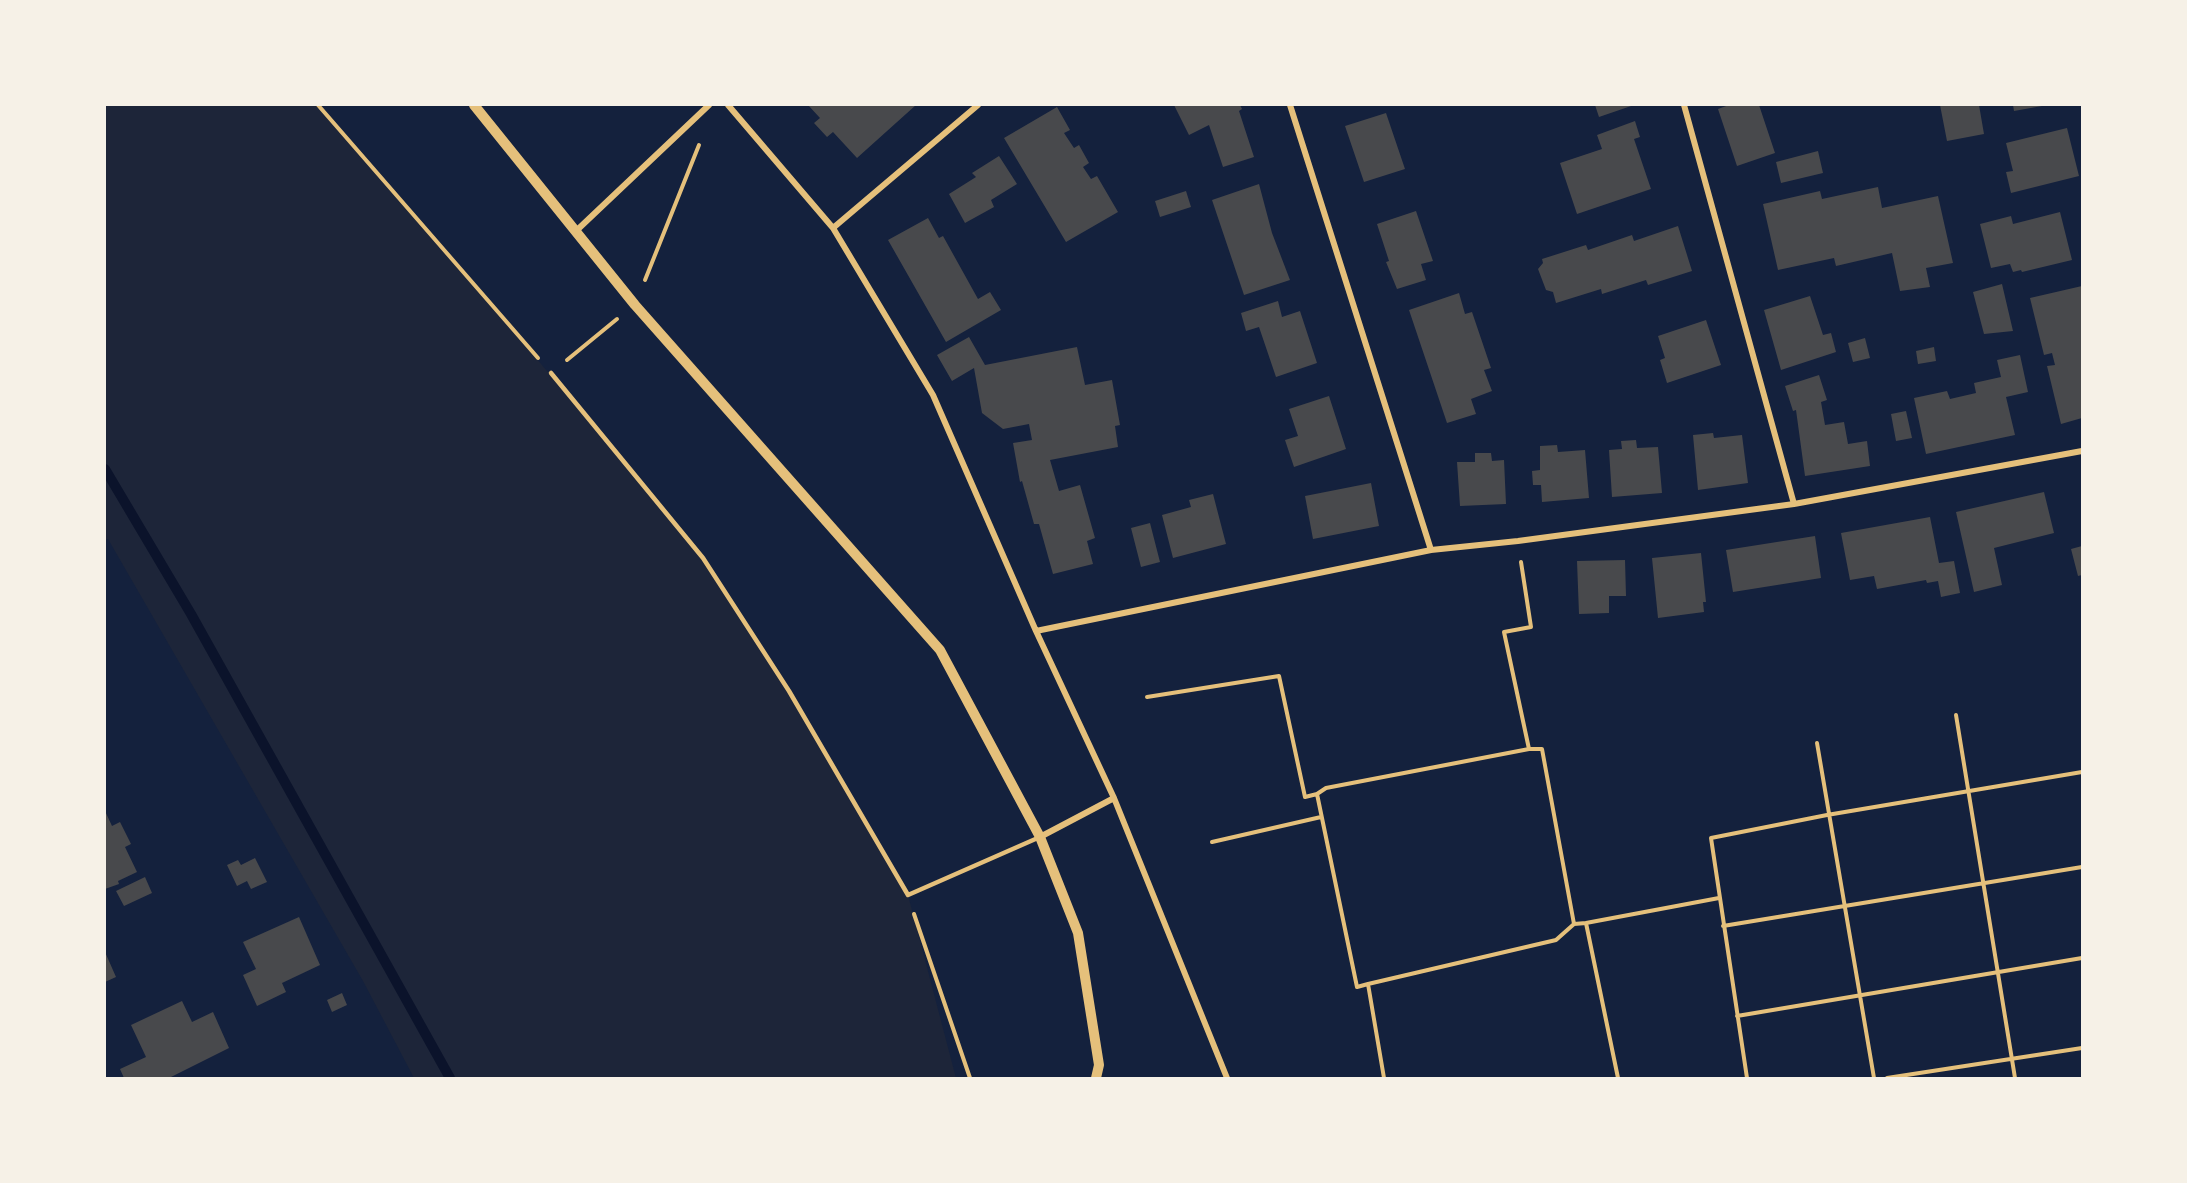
<!DOCTYPE html>
<html>
<head>
<meta charset="utf-8">
<style>
	body { margin:0 }
	#map { position:relative; width:2187px; height:1183px; overflow:hidden; background:#14213d; font-family:Cabin,sans-serif }
	canvas { display:block }
	.frame { position:absolute; inset:0; border:106px solid #f6f1e7; pointer-events:none }
</style>
</head>
<body>
<div id="map">
<canvas width="2187" height="1183"></canvas>
<div class="frame"></div>
</div>
<script>
const ctx = document.querySelector('canvas').getContext('2d');
ctx.lineJoin = 'round';
function fillPath(path, color) { ctx.fillStyle = color; ctx.fill(path, 'evenodd'); }
const shape = rows => new Path2D(rows.map(r => 'M' + r).join(''));
function strokePath(path, color, width, dash) { ctx.strokeStyle = color; ctx.lineWidth = width; ctx.lineCap = dash ? 'butt' : 'round'; ctx.setLineDash(dash || []); ctx.stroke(path); }
fillPath(shape([
	[105,105,318,105,461,268,703,558,789,691,908,895,956,1078,414,1078,363,981,108,539,105,540]
]), '#1d2539');
strokePath(shape([
	[105,469,191,614,450,1078]
]), '#0b132b', 10);
fillPath(shape([
	[808,105,916,105,857,158,833,132,827,137,814,123,820,118],
	[1174,105,1240,105,1242,109,1239,111,1254,157,1223,167,1209,125,1189,135],
	[1595,105,1634,105,1599,117],
	[1729,105,1759,105,1775,153,1737,166,1718,109],
	[1940,105,1979,105,1984,134,1947,141],
	[2013,105,2042,105,2042,106,2014,111],
	[1057,107,1070,130,1064,133,1074,148,1079,145,1089,163,1083,167,1091,179,1097,176,1118,212,1066,242,1004,138],
	[1386,113,1405,169,1364,182,1345,126],
	[1635,121,1640,137,1634,139,1651,189,1577,214,1560,163,1602,149,1597,135],
	[2067,128,2079,176,2011,193,2006,172,2013,171,2006,143],
	[1818,151,1823,173,1781,183,1776,162],
	[999,156,1017,184,991,200,994,207,965,223,949,194,976,177,972,173],
	[1259,184,1272,233,1290,280,1244,295,1212,200],
	[1878,187,1882,208,1938,196,1953,263,1926,268,1930,287,1900,291,1892,253,1836,266,1834,258,1778,270,1763,204,1820,191,1822,199],
	[1186,191,1191,207,1160,217,1155,201],
	[1416,211,1433,261,1421,264,1426,280,1397,289,1386,262,1389,261,1377,224],
	[2060,212,2072,260,2022,272,2021,270,2013,272,2010,264,1991,268,1980,224,2011,216,2013,224],
	[928,218,939,238,943,236,978,299,990,292,1001,310,946,342,888,240],
	[1678,226,1692,271,1648,285,1646,280,1602,294,1601,289,1556,303,1553,292,1546,290,1538,269,1543,263,1542,259,1586,245,1588,250,1632,235,1634,241],
	[2002,284,2013,331,1984,334,1973,292],
	[2082,286,2082,418,2061,424,2047,366,2055,365,2052,353,2044,355,2030,298],
	[1459,293,1465,314,1472,312,1491,368,1484,370,1492,391,1471,399,1476,414,1447,423,1409,310],
	[1810,296,1823,335,1831,333,1836,352,1781,370,1764,310],
	[1278,301,1282,317,1300,311,1317,363,1276,377,1259,327,1246,331,1241,313],
	[1706,320,1721,365,1667,383,1660,360,1665,358,1658,336],
	[969,337,985,365,1077,347,1085,385,1112,380,1120,425,1115,426,1118,447,1050,460,1059,491,1080,485,1095,538,1087,541,1093,564,1053,574,1039,524,1034,524,1022,481,1020,482,1013,443,1032,440,1029,424,1003,429,982,413,974,368,952,381,937,355],
	[1865,338,1870,358,1853,362,1848,343],
	[1934,347,1936,361,1918,364,1916,351],
	[2020,355,2028,392,2006,397,2015,435,1926,454,1914,398,1947,391,1950,399,1976,393,1974,383,2001,377,1997,360],
	[1819,375,1827,400,1821,402,1825,425,1844,422,1848,444,1867,441,1870,466,1805,476,1796,410,1793,411,1785,386],
	[1329,396,1346,449,1294,467,1285,440,1298,436,1289,409],
	[1906,411,1912,438,1896,441,1891,414],
	[1713,433,1714,438,1742,435,1748,483,1698,490,1693,435],
	[1636,440,1637,448,1658,447,1662,493,1612,497,1609,450,1622,449,1621,441],
	[1557,445,1558,452,1585,450,1589,498,1542,502,1541,485,1533,485,1532,471,1540,470,1540,446],
	[1475,453,1491,453,1492,461,1504,460,1506,504,1460,506,1457,462,1475,462],
	[1371,483,1379,526,1313,539,1305,496],
	[2044,492,2054,533,1994,548,2002,585,1974,592,1956,512],
	[1213,494,1226,544,1173,558,1162,515,1191,507,1189,500],
	[1930,517,1939,563,1954,561,1960,593,1941,597,1938,581,1927,583,1926,580,1877,589,1874,576,1850,580,1841,533],
	[1150,523,1160,562,1141,567,1131,528],
	[1815,536,1821,578,1733,592,1726,550],
	[2082,546,2082,575,2078,576,2071,549],
	[1701,553,1706,602,1703,602,1704,612,1658,618,1652,558],
	[1625,560,1626,596,1609,596,1609,613,1579,614,1577,561],
	[105,811,112,826,120,822,131,844,125,847,137,872,118,881,119,884,105,889],
	[255,858,267,882,251,889,247,881,237,886,227,865,238,860,241,865],
	[145,877,152,893,124,906,116,891],
	[299,917,320,965,282,983,286,992,257,1006,243,975,256,969,243,942],
	[105,952,116,977,105,982],
	[342,993,347,1005,332,1012,327,1000],
	[182,1001,192,1022,213,1012,229,1048,169,1078,124,1078,120,1069,146,1057,131,1025]
]), '#48494c');
strokePath(shape([
	[318,105,538,358],
	[645,280,699,145],
	[567,360,617,319],
	[1521,562,1531,627,1504,632,1529,749,1542,749,1574,924,1586,923,1618,1078],
	[1147,697,1279,676,1305,797,1317,794,1357,987,1368,984,1384,1078],
	[1956,715,2015,1078],
	[1817,743,1874,1078],
	[1317,794,1326,788,1529,749],
	[1212,842,1321,817],
	[914,914,970,1078],
	[1586,923,1719,898],
	[1723,926,2082,867],
	[1368,984,1556,940,1574,924],
	[1737,1016,2082,958],
	[1747,1078,1711,838,1827,815,2082,772],
	[1887,1078,2082,1048]
]), '#e5c07b', 4);
strokePath(shape([
	[551,373,703,558,789,691,908,895,1040,837]
]), '#e5c07b', 4.5);
strokePath(shape([
	[728,105,833,228,933,395,1036,631,1114,798,1227,1078],
	[1290,105,1431,550],
	[1684,105,1794,504],
	[833,228,978,105],
	[576,231,709,105],
	[1036,631,1431,550,1518,541,1794,504,2082,451],
	[1040,837,1114,798]
]), '#e5c07b', 6);
strokePath(shape([
	[474,105,635,305,940,650,1040,837,1078,933,1099,1065,1096,1078]
]), '#e5c07b', 10);
</script>
</body>
</html>
